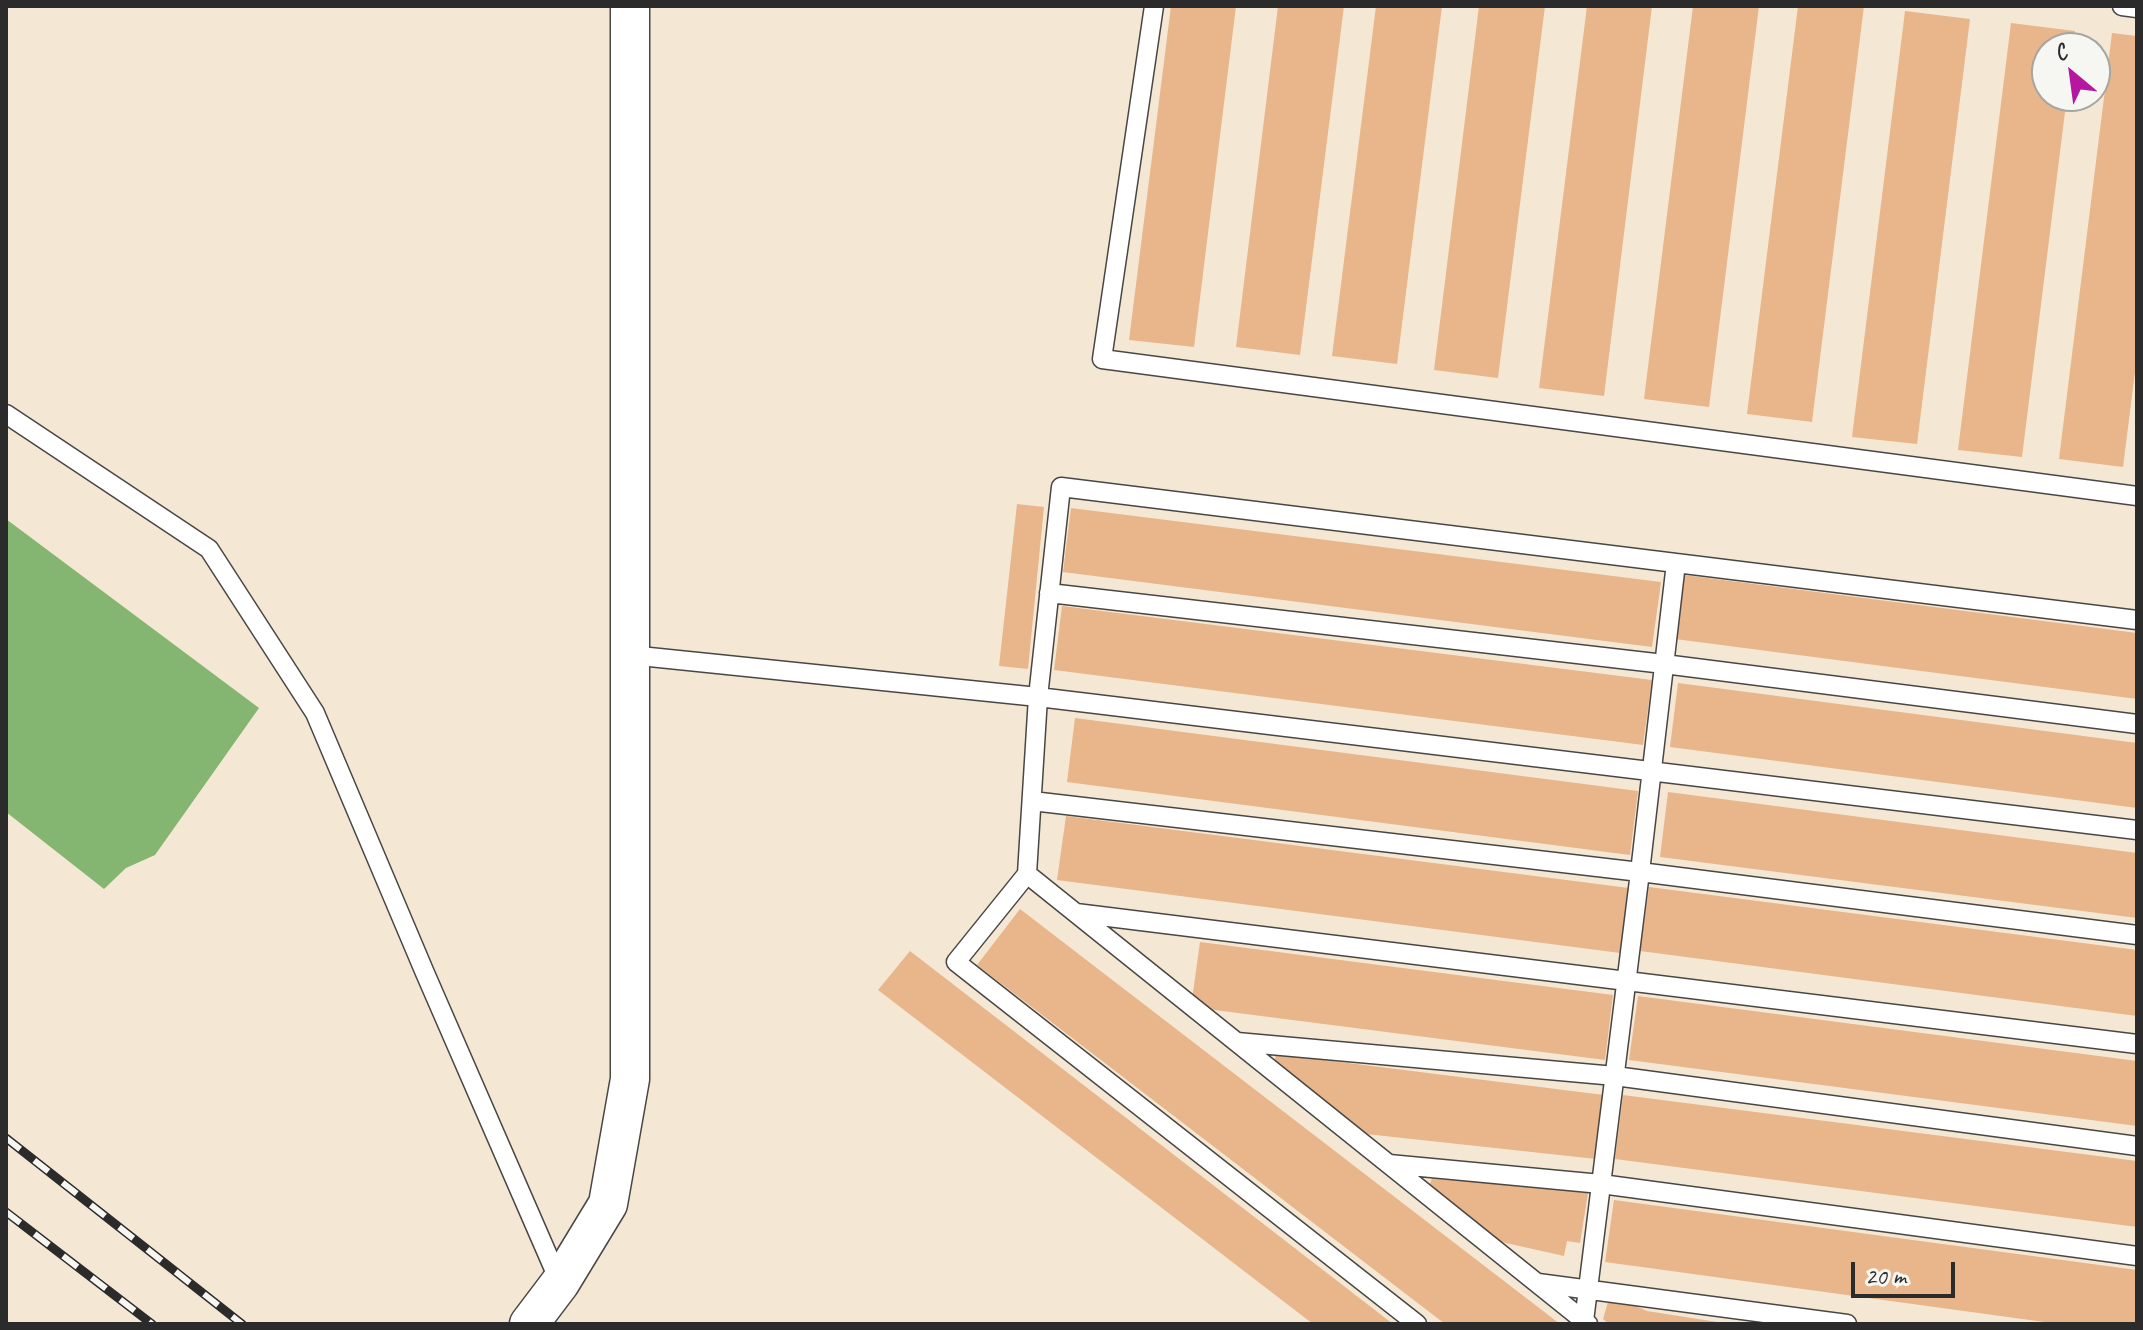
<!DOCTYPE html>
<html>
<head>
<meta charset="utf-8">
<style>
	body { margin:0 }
	#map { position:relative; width:2143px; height:1330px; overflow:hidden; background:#f4e8d5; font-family:Caveat,sans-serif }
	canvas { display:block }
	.frame { position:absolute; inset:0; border:8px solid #2b2b2b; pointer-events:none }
	.north { position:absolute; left:2031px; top:32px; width:80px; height:80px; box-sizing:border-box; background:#f6f6f2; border:2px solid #a5a5a2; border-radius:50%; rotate:331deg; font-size:22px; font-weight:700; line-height:32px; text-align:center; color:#2b2b2b }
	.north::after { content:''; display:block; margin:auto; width:28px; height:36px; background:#b5179e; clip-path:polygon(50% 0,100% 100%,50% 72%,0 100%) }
	.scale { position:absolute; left:1851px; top:1262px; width:104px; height:36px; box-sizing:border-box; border:4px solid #2b2b2b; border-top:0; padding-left:10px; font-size:24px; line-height:28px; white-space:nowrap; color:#2b2b2b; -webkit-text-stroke:6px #f6f6f2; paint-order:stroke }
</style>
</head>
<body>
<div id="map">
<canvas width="2143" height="1330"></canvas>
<div class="frame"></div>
<div class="north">С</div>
<div class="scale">20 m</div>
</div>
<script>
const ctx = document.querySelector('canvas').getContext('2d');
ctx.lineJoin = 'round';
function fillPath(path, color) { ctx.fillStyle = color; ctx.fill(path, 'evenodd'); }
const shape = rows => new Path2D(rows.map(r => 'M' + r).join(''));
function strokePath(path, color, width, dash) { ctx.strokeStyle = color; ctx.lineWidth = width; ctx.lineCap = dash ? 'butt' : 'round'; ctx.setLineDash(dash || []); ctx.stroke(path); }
fillPath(shape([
	[6,519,259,708,155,855,126,868,104,889,6,812]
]), '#84b671');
fillPath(shape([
	[1171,6,1236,6,1194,347,1129,340],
	[1278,6,1344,6,1300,355,1236,347],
	[1376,6,1442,6,1397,364,1332,356],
	[1479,6,1545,6,1498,378,1434,370],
	[1587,6,1652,6,1604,396,1539,388],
	[1693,6,1759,6,1709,407,1644,399],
	[1798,6,1864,6,1812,422,1747,414],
	[1905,11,1970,19,1917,444,1852,437],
	[2011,23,2075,31,2073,48,2047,48,2047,96,2067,96,2022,457,1958,450],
	[2112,33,2137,36,2137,356,2123,467,2059,459],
	[1017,504,1044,507,1028,669,999,666],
	[1071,508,1661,582,1652,647,1063,572],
	[1684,575,2137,633,2137,699,1675,639],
	[1062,606,1652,680,1643,745,1054,670],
	[1678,683,2137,743,2137,808,1670,747],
	[1075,718,1638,791,1630,855,1067,782],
	[1668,792,2137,853,2137,918,1660,857],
	[1066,816,1629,888,1620,953,1057,880],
	[1649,887,2137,950,2137,1016,1640,951],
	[1020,909,1560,1324,1445,1324,977,965],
	[1200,942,1613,995,1605,1060,1191,1007],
	[910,951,1393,1324,1313,1324,878,990],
	[1638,996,2137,1061,2137,1126,1629,1060],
	[1276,1054,1604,1095,1596,1159,1366,1134,1272,1074],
	[1623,1095,2137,1161,2137,1227,1615,1159],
	[1434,1173,1588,1193,1580,1243,1567,1241,1564,1256,1497,1241,1428,1189],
	[1614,1200,2137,1270,2137,1324,2059,1324,1605,1262],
	[1610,1295,1647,1311,1730,1324,1609,1324,1603,1319]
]), '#e9b58b');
const lane = shape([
	[1154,6,1102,359,2137,496],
	[2122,6,2137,8],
	[6,414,209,549,315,713,425,973,560,1283],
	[1049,593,1664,664,2137,724],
	[630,655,1038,697,2137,830],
	[1032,801,1640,872,2137,935],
	[1027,874,1588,1324],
	[1076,913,2137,1044],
	[1237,1042,1615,1076,2137,1146],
	[1389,1164,1601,1184,2137,1256],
	[1538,1283,1847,1324],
	[1417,1324,956,962,1027,874,1038,697,1061,487,2137,620],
	[1582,1324,1584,1321,1640,872,1676,563]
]);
const street = shape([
	[529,1324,560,1283,608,1204,630,1079,630,6]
]);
strokePath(lane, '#494744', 21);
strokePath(street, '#494744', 41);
strokePath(lane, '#fff', 18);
strokePath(street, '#fff', 38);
const rail = shape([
	[6,1138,242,1324],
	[6,1212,152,1324]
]);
strokePath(rail, '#2b2b2b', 9);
strokePath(rail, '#f6f6f2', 6, [18]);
</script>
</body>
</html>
